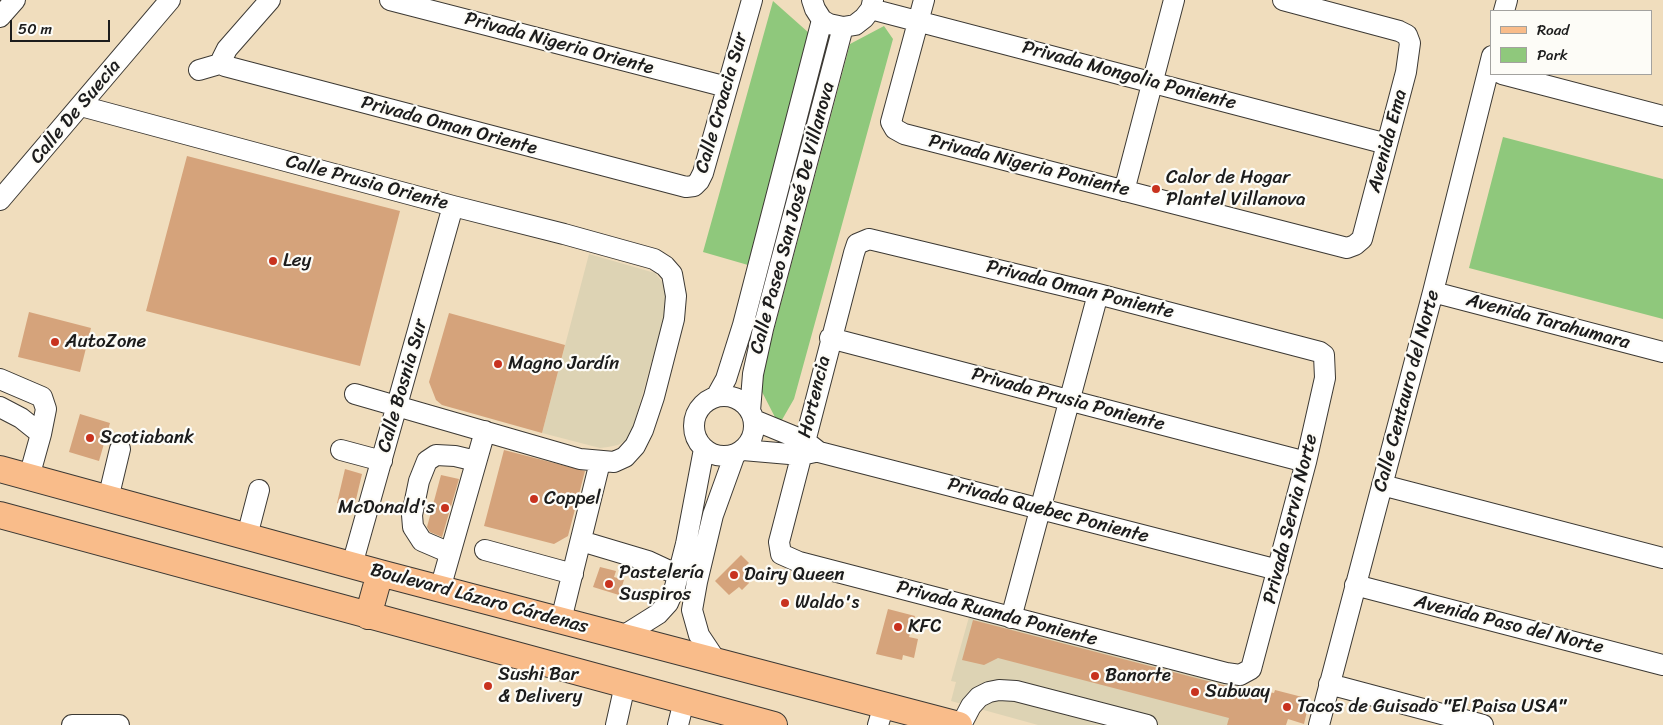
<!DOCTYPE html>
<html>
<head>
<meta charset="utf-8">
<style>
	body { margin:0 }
	#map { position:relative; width:1663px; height:725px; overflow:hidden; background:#f0ddbd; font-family:Sriracha,sans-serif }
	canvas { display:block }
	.legend { position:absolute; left:1490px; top:10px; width:162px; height:65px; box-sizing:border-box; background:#fdfcf7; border:1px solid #a3a29f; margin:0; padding:6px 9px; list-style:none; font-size:15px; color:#1c1c1c }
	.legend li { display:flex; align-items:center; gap:10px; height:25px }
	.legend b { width:25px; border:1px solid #a3a29f }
	.scale { position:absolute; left:10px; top:20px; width:100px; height:22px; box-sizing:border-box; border:2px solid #1c1c1c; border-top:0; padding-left:6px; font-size:15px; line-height:18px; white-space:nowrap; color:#1c1c1c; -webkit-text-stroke:4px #fdfcf7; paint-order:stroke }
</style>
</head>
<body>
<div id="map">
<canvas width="1663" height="725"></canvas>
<ul class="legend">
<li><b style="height:6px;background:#f9bc8a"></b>Road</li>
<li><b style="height:14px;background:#8fc87c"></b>Park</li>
</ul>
<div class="scale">50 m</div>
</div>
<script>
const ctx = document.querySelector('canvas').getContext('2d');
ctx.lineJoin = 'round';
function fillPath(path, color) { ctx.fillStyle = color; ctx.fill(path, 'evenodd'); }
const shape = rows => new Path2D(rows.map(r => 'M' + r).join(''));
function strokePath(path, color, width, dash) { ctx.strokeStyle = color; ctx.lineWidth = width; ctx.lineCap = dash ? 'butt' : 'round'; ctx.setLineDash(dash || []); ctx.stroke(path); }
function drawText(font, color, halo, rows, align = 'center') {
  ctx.font = font + ' Sriracha,sans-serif'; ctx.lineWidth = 4.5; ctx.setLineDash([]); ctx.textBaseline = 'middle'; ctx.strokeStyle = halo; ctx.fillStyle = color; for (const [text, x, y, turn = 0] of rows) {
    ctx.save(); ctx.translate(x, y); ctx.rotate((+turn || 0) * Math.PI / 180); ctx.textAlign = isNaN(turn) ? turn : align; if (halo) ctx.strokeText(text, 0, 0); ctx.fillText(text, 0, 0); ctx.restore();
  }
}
fillPath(shape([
	[589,254,655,273,667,288,669,300,630,438,618,445,608,447,600,448,542,433],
	[969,617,1270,695,1262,725,1038,725,951,701,956,682,951,681]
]), '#ddd3b4');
fillPath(shape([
	[773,1,809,33,748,265,703,252],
	[884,26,893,39,794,399,779,425,759,386,850,44],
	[1503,137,1663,179,1663,319,1469,268]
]), '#8fc87c');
fillPath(shape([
	[187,156,400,211,360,366,146,311],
	[29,312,91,328,80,372,18,357],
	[449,313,565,345,542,433,442,405,436,400,429,382],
	[80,414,110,423,99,461,69,452],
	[504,450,585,471,568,536,554,544,484,526],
	[345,469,362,474,354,508,337,503],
	[441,475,459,479,442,537,430,532,427,527],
	[741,555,749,563,743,568,749,583,742,590,739,587,729,595,715,581],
	[600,567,616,571,614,577,624,580,619,595,593,587],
	[888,609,915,616,909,637,918,639,914,658,903,655,902,660,876,654],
	[973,620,1223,685,1268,695,1269,692,1274,693,1275,690,1310,699,1304,724,1288,719,1286,725,1227,725,1229,718,998,658,984,665,962,660]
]), '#d5a37b');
const minor = shape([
	[270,0,227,49,222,59,225,66,686,187,694,186,699,181,703,173,752,0],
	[390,0,727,87],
	[812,0,815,9,822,20,829,24,843,27,855,25,864,18,871,9,873,0],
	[924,0,891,122,895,129,904,134,1347,248,1355,245,1362,239,1406,72,1410,43,1407,35,1399,31,1283,0],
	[871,9,1387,144],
	[1504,11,1507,0],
	[0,17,15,0],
	[199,70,223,63],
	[1502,74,1663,116],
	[81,106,453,206,564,234,654,259,665,266,672,274,676,296,674,319,654,397,643,430,635,446,625,457,614,462,580,459,355,394],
	[1124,191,1174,0],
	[0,200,170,0],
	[869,239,1098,294,1320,352,1324,355,1325,378,1306,462,1251,669,1240,675,1226,673,799,562,781,554,779,542,854,253,857,244,869,239],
	[1433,292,1663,352],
	[830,338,1306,462],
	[0,379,42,397,46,409,41,434],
	'694 426a30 30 0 1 1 60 0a30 30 0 1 1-60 0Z',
	[716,397,726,379,743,325,822,20],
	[0,407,21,418,41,434,29,477],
	[750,411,753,374,763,329,843,27],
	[754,420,805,441,819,452,1278,570],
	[341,450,382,461],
	[743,450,801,455,815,452],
	[1382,485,1663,558],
	[108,499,120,449],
	[247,536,259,490],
	[581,541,648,561,678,575],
	[485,550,573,574],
	[450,553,422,541,413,527,412,515,419,481,427,461,436,455,455,456,476,461],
	[352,565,453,206],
	[1355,585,1663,665],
	[440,589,485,431],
	[1011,618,1098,294],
	[561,620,600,462],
	[623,636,658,614,668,603,675,587,686,544,704,449],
	[717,662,699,635,692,610,697,582,713,515,735,454],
	[1329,684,1483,725],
	[72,725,119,725],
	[616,725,625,685],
	[678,725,684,701],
	[878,725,884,705],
	[961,725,971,706,979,697,989,692,999,690,1016,691,1147,725],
	[1319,725,1433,292,1492,56]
]);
const major = shape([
	[0,469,380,573,959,725],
	[0,515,774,725],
	[368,616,380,573]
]);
strokePath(minor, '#3c3934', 22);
strokePath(major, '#3c3934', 28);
strokePath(minor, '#fff', 20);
strokePath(major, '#f9bc8a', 26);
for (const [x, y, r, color] of [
	[1156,189,5,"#c8321e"],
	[273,261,5,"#c8321e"],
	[55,342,5,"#c8321e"],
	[498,364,5,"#c8321e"],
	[90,438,5,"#c8321e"],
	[534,499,5,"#c8321e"],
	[445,508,5,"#c8321e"],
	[734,575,5,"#c8321e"],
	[609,584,5,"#c8321e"],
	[785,603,5,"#c8321e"],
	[898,627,5,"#c8321e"],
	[1095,676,5,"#c8321e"],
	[488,686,5,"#c8321e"],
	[1195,692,5,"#c8321e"],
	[1287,707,5,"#c8321e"]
]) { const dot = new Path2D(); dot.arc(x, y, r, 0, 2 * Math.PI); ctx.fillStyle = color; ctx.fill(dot); strokePath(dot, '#fdfcf7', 2); }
drawText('19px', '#1c1c1c', '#fdfcf7', [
	["Privada Nigeria Oriente",559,44,15],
	["Privada Mongolia Poniente",1129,76,15],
	["Calle Croacia Sur",722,103,-74],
	["Calle De Suecia",76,112,-50],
	["Privada Oman Oriente",449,126,15],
	["Avenida Ema",1388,141,-75],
	["Privada Nigeria Poniente",1029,166,14],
	["Calle Prusia Oriente",367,183,15],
	["Calle Paseo San José De Villanova",793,218,-75],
	["Privada Oman Poniente",1080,290,14],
	["Avenida Tarahumara",1548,322,15],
	["Calle Bosnia Sur",403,386,-74],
	["Calle Centauro del Norte",1407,391,-75],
	["Hortencia",815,397,-76],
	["Privada Prusia Poniente",1068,400,15],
	["Privada Quebec Poniente",1048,511,15],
	["Privada Servia Norte",1291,519,-76],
	["Boulevard Lázaro Cárdenas",479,599,15],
	["Privada Ruanda Poniente",997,614,15],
	["Avenida Paso del Norte",1509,625,14]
]);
drawText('19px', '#1c1c1c', '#fdfcf7', [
	["Calor de Hogar",1166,178],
	["Plantel Villanova",1166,200],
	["Ley",283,261],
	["AutoZone",65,342],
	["Magno Jardín",508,364],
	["Scotiabank",100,438],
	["Coppel",544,499],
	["McDonald's",435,508,"right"],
	["Pastelería",619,573],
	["Suspiros",619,595],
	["Dairy Queen",744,575],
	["Waldo's",795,603],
	["KFC",908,627],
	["Sushi Bar",498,675],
	["& Delivery",498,697],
	["Banorte",1105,676],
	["Subway",1205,692],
	["Tacos de Guisado \"El Paisa USA\"",1297,707]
], 'left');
</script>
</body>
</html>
